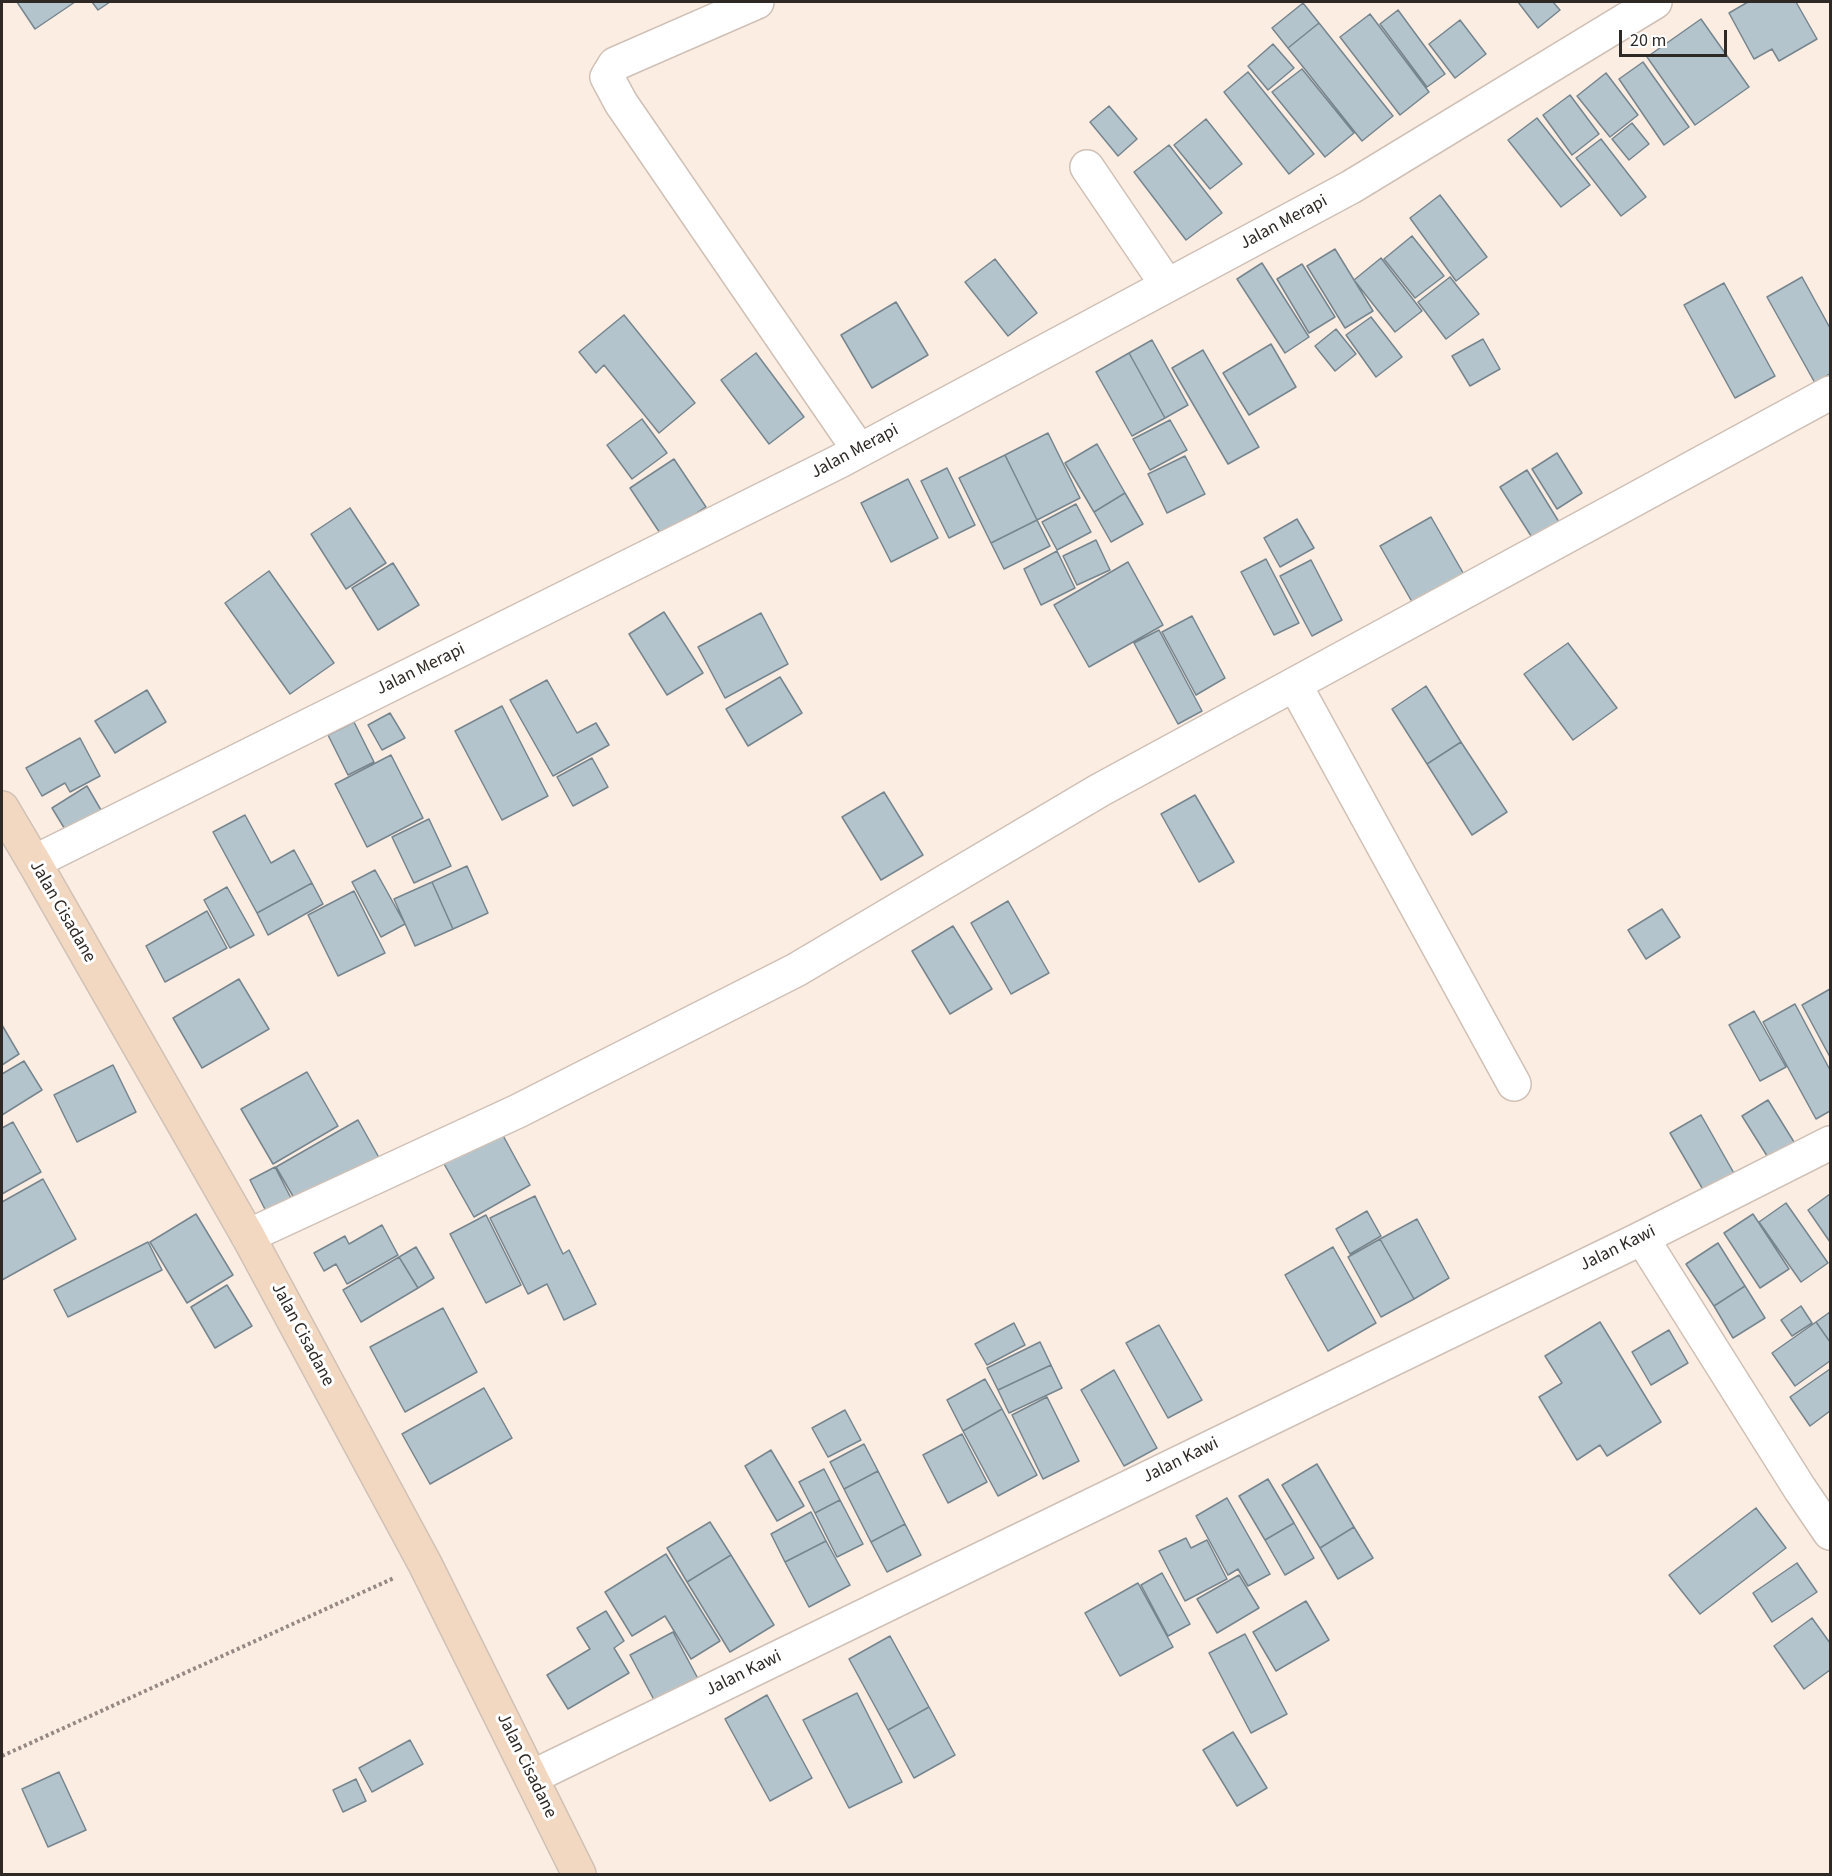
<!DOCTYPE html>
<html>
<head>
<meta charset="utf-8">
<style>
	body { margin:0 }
	#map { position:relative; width:1832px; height:1876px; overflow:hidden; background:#fbede2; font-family:"Source Sans 3",sans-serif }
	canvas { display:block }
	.frame { position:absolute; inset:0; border:3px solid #2e2925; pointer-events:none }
	.scale { position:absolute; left:1619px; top:30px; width:108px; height:27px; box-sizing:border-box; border:3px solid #2e2925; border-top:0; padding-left:8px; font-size:18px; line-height:21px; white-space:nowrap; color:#2e2925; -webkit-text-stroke:4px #fff; paint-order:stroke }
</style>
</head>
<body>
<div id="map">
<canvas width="1832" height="1876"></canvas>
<div class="frame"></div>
<div class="scale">20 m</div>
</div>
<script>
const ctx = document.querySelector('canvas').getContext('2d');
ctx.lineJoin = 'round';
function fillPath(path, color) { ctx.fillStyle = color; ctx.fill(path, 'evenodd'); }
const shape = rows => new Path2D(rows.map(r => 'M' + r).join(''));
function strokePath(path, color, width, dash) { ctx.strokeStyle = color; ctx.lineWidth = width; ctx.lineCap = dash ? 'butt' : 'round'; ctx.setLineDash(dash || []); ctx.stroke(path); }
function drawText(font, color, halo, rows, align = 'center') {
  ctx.font = font + ' "Source Sans 3",sans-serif'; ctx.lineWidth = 6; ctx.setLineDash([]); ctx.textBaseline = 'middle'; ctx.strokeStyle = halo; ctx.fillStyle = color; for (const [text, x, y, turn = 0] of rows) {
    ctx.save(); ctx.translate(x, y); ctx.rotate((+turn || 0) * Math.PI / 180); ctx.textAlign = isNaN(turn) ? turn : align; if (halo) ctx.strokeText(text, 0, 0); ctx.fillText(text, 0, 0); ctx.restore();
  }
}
const building = shape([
	[17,2,75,2,35,29,17,2],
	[92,2,110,2,98,10,92,2],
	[1518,2,1553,2,1560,10,1538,28,1518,2],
	[1748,2,1796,2,1817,39,1779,61,1772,49,1754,59,1729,13,1748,2],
	[1303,3,1319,23,1288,48,1272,28,1303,3],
	[1398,10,1445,74,1427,87,1380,24,1398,10],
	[1370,14,1429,92,1400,115,1340,37,1370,14],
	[1701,19,1749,87,1695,125,1647,57,1701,19],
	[1460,20,1486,54,1455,78,1429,44,1460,20],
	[1319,23,1393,116,1362,141,1288,48,1319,23],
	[1273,44,1294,68,1268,90,1248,66,1273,44],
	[1643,62,1689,127,1664,145,1619,79,1643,62],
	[1302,69,1354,133,1325,157,1272,92,1302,69],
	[1248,72,1314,154,1289,174,1224,92,1248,72],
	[1606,73,1638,115,1610,137,1577,96,1606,73],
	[1570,95,1599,134,1572,155,1543,115,1570,95],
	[1109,106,1137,139,1118,156,1090,122,1109,106],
	[1537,118,1590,185,1561,207,1508,140,1537,118],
	[1206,119,1242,164,1210,189,1174,145,1206,119],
	[1632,123,1649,144,1629,160,1612,139,1632,123],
	[1601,139,1646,197,1621,216,1576,158,1601,139],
	[1169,145,1222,213,1186,240,1134,172,1169,145],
	[1440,195,1487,257,1456,281,1410,218,1440,195],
	[1412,236,1444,276,1415,298,1384,259,1412,236],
	[1335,249,1373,311,1345,328,1307,266,1335,249],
	[1381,258,1422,311,1395,332,1354,280,1381,258],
	[995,259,1037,313,1008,336,965,282,995,259],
	[1262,263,1309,337,1285,353,1237,279,1262,263],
	[1302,264,1335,317,1309,333,1277,279,1302,264],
	[1450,277,1479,314,1446,339,1418,302,1450,277],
	[1802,277,1830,328,1830,374,1815,383,1767,297,1802,277],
	[1724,283,1775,376,1735,398,1684,305,1724,283],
	[896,302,928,355,872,388,841,335,896,302],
	[624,315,695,403,659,433,604,365,596,373,579,352,624,315],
	[1371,317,1402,357,1376,377,1346,335,1371,317],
	[1336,329,1356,354,1335,371,1315,346,1336,329],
	[1483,339,1500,369,1470,386,1452,356,1483,339],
	[1152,340,1188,405,1165,418,1129,353,1152,340],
	[1271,344,1296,387,1249,415,1223,373,1271,344],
	[1203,350,1259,447,1228,464,1172,368,1203,350],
	[756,353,804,417,769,444,721,380,756,353],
	[1129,353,1165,418,1132,436,1096,372,1129,353],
	[642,419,667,453,632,479,607,445,642,419],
	[1170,420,1187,450,1150,470,1133,439,1170,420],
	[1048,433,1080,498,1037,520,1005,455,1048,433],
	[1097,444,1125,493,1094,512,1065,463,1097,444],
	[1557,453,1582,493,1557,509,1532,469,1557,453],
	[1005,455,1037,520,991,543,959,478,1005,455],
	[1185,456,1205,494,1167,513,1148,474,1185,456],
	[674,459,706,507,662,536,630,488,674,459],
	[947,468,975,525,949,538,921,481,947,468],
	[1527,470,1559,522,1533,539,1500,487,1527,470],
	[908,479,938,538,891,562,861,503,908,479],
	[1125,493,1143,524,1111,542,1094,512,1125,493],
	[1076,504,1091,532,1057,550,1042,522,1076,504],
	[350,508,386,563,346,589,311,534,350,508],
	[1431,517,1466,578,1415,607,1380,546,1431,517],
	[1297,519,1314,548,1280,567,1264,538,1297,519],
	[1037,520,1050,546,1004,569,991,543,1037,520],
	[1096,540,1110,570,1077,585,1063,556,1096,540],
	[1057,551,1075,588,1041,605,1024,569,1057,551],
	[1266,559,1299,623,1274,635,1241,572,1266,559],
	[1311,560,1342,620,1312,636,1280,576,1311,560],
	[1128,562,1163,625,1089,667,1054,605,1128,562],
	[393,563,419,605,378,630,352,588,393,563],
	[269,571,334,663,290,694,225,603,269,571],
	[664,612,703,673,667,695,629,634,664,612],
	[761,613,788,664,725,698,698,647,761,613],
	[1192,616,1225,678,1196,695,1162,632,1192,616],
	[1159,630,1202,711,1178,724,1134,643,1159,630],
	[1568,643,1617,708,1573,740,1524,674,1568,643],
	[780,677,802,713,748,746,726,709,780,677],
	[547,680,577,733,596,723,609,745,553,776,510,700,547,680],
	[1426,686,1461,742,1427,764,1392,709,1426,686],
	[147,690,166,722,115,753,95,721,147,690],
	[502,706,548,796,502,820,455,731,502,706],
	[390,713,405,738,382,750,368,725,390,713],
	[354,722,374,762,348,775,328,735,354,722],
	[80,738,100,776,70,792,65,783,42,796,26,768,80,738],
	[1461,742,1507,812,1472,835,1427,764,1461,742],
	[391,755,423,818,367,847,335,784,391,755],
	[592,758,608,787,573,806,557,777,592,758],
	[87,786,101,810,66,831,52,808,87,786],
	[884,792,923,855,881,880,842,817,884,792],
	[1195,795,1234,862,1199,882,1161,814,1195,795],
	[245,815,271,863,294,850,312,883,257,913,213,832,245,815],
	[429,819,451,866,414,883,392,837,429,819],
	[467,866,488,913,453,929,432,882,467,866],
	[375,870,405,924,381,937,352,882,375,870],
	[432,882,453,929,415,946,394,899,432,882],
	[312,883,323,904,268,935,257,913,312,883],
	[227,887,254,935,230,948,204,900,227,887],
	[354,891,385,953,338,976,308,915,354,891],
	[1008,901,1049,973,1011,994,971,923,1008,901],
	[1662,909,1680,937,1646,959,1628,930,1662,909],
	[207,911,227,948,165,982,146,946,207,911],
	[953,926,992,989,950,1014,912,951,953,926],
	[239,979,269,1029,202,1068,173,1018,239,979],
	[1830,989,1830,1057,1802,1005,1830,989],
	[1795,1004,1830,1070,1830,1111,1816,1119,1763,1022,1795,1004],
	[1754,1011,1786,1067,1760,1081,1729,1025,1754,1011],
	[2,1025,19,1054,2,1065,2,1025],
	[24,1061,42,1090,2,1115,2,1074,24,1061],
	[113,1065,136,1112,77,1142,54,1095,113,1065],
	[307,1072,338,1126,273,1164,241,1109,307,1072],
	[1768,1100,1794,1142,1769,1159,1742,1116,1768,1100],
	[1701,1115,1735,1175,1705,1193,1670,1133,1701,1115],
	[358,1120,382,1163,301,1210,276,1167,358,1120],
	[13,1122,41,1172,2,1194,2,1128,13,1122],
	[500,1130,530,1185,474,1217,443,1162,500,1130],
	[275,1167,294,1204,269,1217,250,1180,275,1167],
	[43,1179,76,1239,2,1280,2,1202,43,1179],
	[1830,1194,1830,1242,1808,1210,1830,1194],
	[535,1196,563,1254,569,1250,596,1304,564,1320,547,1284,528,1294,490,1218,535,1196],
	[1786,1203,1828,1263,1801,1282,1759,1222,1786,1203],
	[1367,1211,1381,1236,1350,1254,1336,1229,1367,1211],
	[196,1214,233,1275,187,1303,150,1242,196,1214],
	[1753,1214,1789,1269,1760,1288,1724,1233,1753,1214],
	[486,1215,521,1285,486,1303,450,1234,486,1215],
	[1417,1219,1449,1278,1414,1299,1380,1239,1417,1219],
	[382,1225,398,1255,347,1284,336,1264,324,1271,314,1253,345,1236,349,1244,382,1225],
	[1380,1239,1414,1299,1381,1317,1348,1257,1380,1239],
	[148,1242,162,1270,68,1317,54,1290,148,1242],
	[1718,1243,1745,1286,1714,1306,1686,1264,1718,1243],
	[416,1247,434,1278,418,1288,399,1257,416,1247],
	[1333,1247,1376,1323,1328,1351,1285,1275,1333,1247],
	[399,1257,418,1288,361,1322,343,1290,399,1257],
	[227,1285,252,1326,215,1348,191,1307,227,1285],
	[1745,1286,1765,1318,1733,1338,1714,1306,1745,1286],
	[1801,1306,1812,1323,1792,1336,1781,1320,1801,1306],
	[443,1308,477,1372,405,1412,370,1347,443,1308],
	[1830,1312,1830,1342,1816,1322,1830,1312],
	[1600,1322,1661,1422,1607,1456,1600,1445,1577,1460,1539,1397,1562,1383,1545,1356,1600,1322],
	[1816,1322,1830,1342,1830,1361,1795,1386,1772,1353,1816,1322],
	[1014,1323,1025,1345,987,1365,975,1344,1014,1323],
	[1159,1325,1202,1400,1168,1418,1126,1343,1159,1325],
	[1669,1330,1688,1363,1651,1385,1632,1352,1669,1330],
	[1040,1342,1051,1365,998,1390,987,1368,1040,1342],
	[1051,1365,1062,1388,1009,1413,998,1390,1051,1365],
	[1830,1369,1830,1411,1810,1426,1790,1397,1830,1369],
	[1114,1370,1157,1448,1124,1466,1081,1390,1114,1370],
	[985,1379,1002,1409,963,1431,947,1400,985,1379],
	[484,1388,512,1438,430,1484,402,1434,484,1388],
	[1047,1397,1079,1461,1043,1479,1012,1415,1047,1397],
	[1002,1409,1037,1475,998,1496,963,1431,1002,1409],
	[845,1410,861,1440,828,1457,812,1428,845,1410],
	[962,1434,987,1482,948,1503,923,1455,962,1434],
	[864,1444,878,1471,844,1489,830,1462,864,1444],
	[771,1450,804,1506,777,1521,745,1466,771,1450],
	[1317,1464,1354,1527,1320,1548,1282,1485,1317,1464],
	[824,1469,840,1500,815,1513,799,1482,824,1469],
	[878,1471,905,1524,871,1542,844,1489,878,1471],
	[1268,1479,1294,1523,1265,1540,1239,1496,1268,1479],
	[1227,1498,1270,1574,1248,1586,1238,1569,1228,1575,1196,1516,1227,1498],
	[840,1500,863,1544,837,1557,815,1513,840,1500],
	[1756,1508,1786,1548,1700,1614,1669,1575,1756,1508],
	[811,1512,826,1541,785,1562,771,1534,811,1512],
	[710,1522,731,1555,687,1582,667,1548,710,1522],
	[1294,1523,1314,1558,1285,1575,1265,1540,1294,1523],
	[905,1524,921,1555,887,1572,871,1542,905,1524],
	[1354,1527,1373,1558,1338,1579,1320,1548,1354,1527],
	[1186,1538,1191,1548,1207,1540,1227,1579,1185,1601,1159,1551,1186,1538],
	[826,1541,850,1585,809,1607,785,1562,826,1541],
	[666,1554,720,1641,691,1659,665,1616,632,1636,605,1592,666,1554],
	[731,1555,774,1625,730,1652,687,1582,731,1555],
	[1797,1563,1817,1592,1772,1622,1753,1593,1797,1563],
	[1162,1573,1190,1624,1168,1636,1141,1585,1162,1573],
	[1239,1575,1259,1608,1217,1633,1197,1599,1239,1575],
	[1138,1583,1173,1647,1120,1676,1085,1613,1138,1583],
	[1306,1601,1329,1640,1276,1671,1253,1632,1306,1601],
	[606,1611,624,1641,614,1648,629,1673,568,1709,547,1675,590,1649,577,1628,606,1611],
	[1812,1618,1830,1643,1830,1670,1804,1689,1774,1646,1812,1618],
	[673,1632,703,1688,660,1711,630,1655,673,1632],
	[1245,1634,1287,1714,1251,1733,1209,1653,1245,1634],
	[890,1636,929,1707,888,1730,849,1659,890,1636],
	[857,1693,902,1782,849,1808,803,1720,857,1693],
	[767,1695,812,1778,770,1801,725,1719,767,1695],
	[929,1707,955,1755,914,1778,888,1730,929,1707],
	[1233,1732,1267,1788,1237,1806,1203,1750,1233,1732],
	[410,1740,423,1764,372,1792,359,1768,410,1740],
	[59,1772,86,1830,48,1847,22,1789,59,1772],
	[356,1779,366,1801,343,1812,333,1790,356,1779]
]);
fillPath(building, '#b4c4cc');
strokePath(building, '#76858e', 1.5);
const street = shape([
	[757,2,615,64,607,77,621,103,859,450],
	[1087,167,1167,285],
	[1295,685,1514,1084],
	[34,862,840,461,1351,187,1655,2],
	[248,1236,518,1111,796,970,1100,790,1830,393],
	[1642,1238,1800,1489,1830,1533],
	[532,1777,1642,1238,1830,1143]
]);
const secondary = shape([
	[2,808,34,862,248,1236,425,1564,579,1874]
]);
strokePath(street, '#d0c1b7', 36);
strokePath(secondary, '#d0c1b7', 36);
strokePath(shape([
	[2,1756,394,1578]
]), '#948a83', 4, [3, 3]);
strokePath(street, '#fff', 33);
strokePath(secondary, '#f3d8c1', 33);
drawText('18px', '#2e2925', '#fff', [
	["Jalan Merapi",1284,223,-28],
	["Jalan Merapi",855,452,-28],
	["Jalan Merapi",421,670,-26],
	["Jalan Cisadane",62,912,60],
	["Jalan Kawi",1618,1249,-26],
	["Jalan Cisadane",302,1335,62],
	["Jalan Kawi",1181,1461,-26],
	["Jalan Kawi",744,1674,-26],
	["Jalan Cisadane",526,1766,64]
]);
</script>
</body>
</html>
